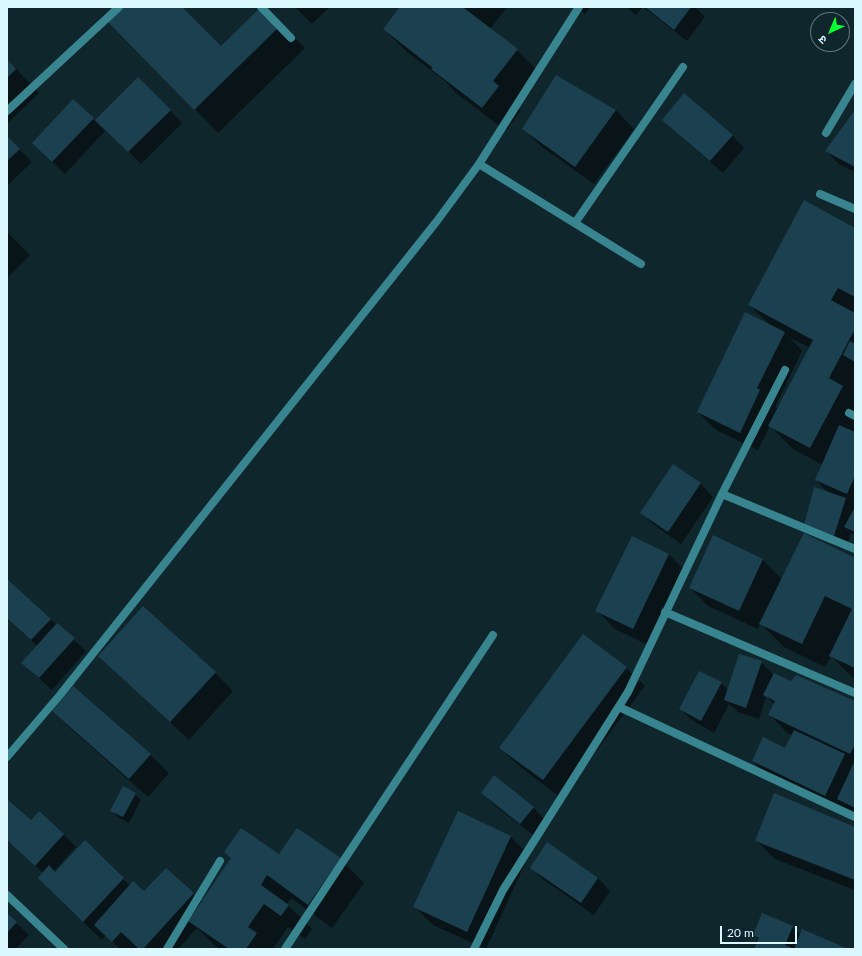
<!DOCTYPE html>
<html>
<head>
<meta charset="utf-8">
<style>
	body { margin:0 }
	#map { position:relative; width:862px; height:956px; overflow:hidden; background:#10262d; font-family:Lato,"Noto Sans Devanagari",sans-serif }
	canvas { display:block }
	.frame { position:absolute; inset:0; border:8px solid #dcf8ff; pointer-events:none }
	.north { position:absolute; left:810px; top:12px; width:40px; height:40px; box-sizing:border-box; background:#10262d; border:1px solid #627a81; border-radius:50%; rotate:224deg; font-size:11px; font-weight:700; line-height:16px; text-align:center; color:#dcf8ff }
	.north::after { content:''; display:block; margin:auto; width:14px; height:18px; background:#08ff36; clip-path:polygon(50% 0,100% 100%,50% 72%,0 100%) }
	.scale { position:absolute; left:720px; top:926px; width:77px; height:18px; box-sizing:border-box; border:2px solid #dcf8ff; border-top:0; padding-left:5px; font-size:12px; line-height:14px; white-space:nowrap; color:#dcf8ff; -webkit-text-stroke:3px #10262d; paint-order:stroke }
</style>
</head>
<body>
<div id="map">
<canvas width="862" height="956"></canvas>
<div class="frame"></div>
<div class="north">उ</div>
<div class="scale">20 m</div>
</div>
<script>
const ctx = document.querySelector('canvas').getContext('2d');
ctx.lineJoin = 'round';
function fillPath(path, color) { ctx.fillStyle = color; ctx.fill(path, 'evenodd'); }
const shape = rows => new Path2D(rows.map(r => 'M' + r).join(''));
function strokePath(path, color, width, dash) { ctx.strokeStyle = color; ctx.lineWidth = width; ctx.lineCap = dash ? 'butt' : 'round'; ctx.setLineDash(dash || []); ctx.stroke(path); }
fillPath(shape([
	[181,7,221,47,262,7,305,48,218,133,195,109],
	[295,7,330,7,312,24],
	[401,7,507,7,490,29,517,50,540,73,516,105,521,110,506,131,456,93,445,81,408,53,384,29],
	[576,7,590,7,585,14],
	[626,7,695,7,705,17,687,41,643,7,636,15],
	[7,59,39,93,7,124],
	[557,76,616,110,634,129,594,184,542,147,523,129],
	[138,78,182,123,141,164,97,120],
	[855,112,855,172,839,164,826,151],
	[93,119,105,131,65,174,45,155],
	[663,120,732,135,744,148,723,173,676,132],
	[7,137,32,162,7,186],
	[855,229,855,536,851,532,847,548,818,537,830,494,816,480,823,465,793,449,770,426,758,450,716,430,698,412,770,325,749,305],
	[789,337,810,348,778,409,775,407,802,351],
	[7,232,30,255,7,278],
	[674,466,701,484,713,497,681,544,654,525,642,513],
	[632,537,669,554,687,573,652,647,615,629,597,611],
	[713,537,763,560,782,579,855,559,855,680,831,656,825,667,784,647,760,623,758,629,708,606,690,588],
	[7,580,86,651,52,690,22,663,37,646,7,618],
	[99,656,215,673,233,691,189,740],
	[761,662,774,675,792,683,855,702,855,816,846,807,843,813,771,779,753,761,786,749,792,735,787,733,769,714,774,704,766,696,759,719,738,712,729,704,714,733,693,721,680,709,721,683,728,690],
	[626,668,645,686,561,798,519,766,500,748],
	[53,711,150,755,169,773,148,797,71,729],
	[482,793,533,807,545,820,533,835,494,805],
	[135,794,141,800,129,823,118,817,112,811],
	[7,801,31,822,63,834,76,847,54,871,55,873,85,842,130,886,145,893,193,894,202,902,279,856,340,859,364,883,332,928,291,898,287,904,312,929,305,939,288,927,273,949,220,949,213,944,197,928,178,949,120,949,106,935,102,940,82,921,63,903,43,873,7,840],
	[458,813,511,837,529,855,486,949,433,925,415,907],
	[855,828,855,890,775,859,756,841],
	[531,867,598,878,610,891,594,915,544,880],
	[7,914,29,935,16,949,7,949],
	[792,927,801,935,846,949,755,949,759,940,754,935]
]), '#0007');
fillPath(shape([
	[121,7,182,7,221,46,261,7,282,24,194,110,107,21],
	[400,7,465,7,464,8,518,49,493,81,499,86,482,108,431,69,433,68,383,29],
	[645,7,691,7,674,30],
	[7,59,16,69,7,78],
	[556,75,616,110,575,167,522,129],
	[138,77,171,110,128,152,95,120],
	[684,93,733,135,710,161,662,120],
	[73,99,94,118,52,162,32,143],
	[855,110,855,167,825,151],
	[7,136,20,149,7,161],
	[804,200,855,228,855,297,838,288,831,300,855,313,855,329,829,378,843,386,810,448,768,426,813,340,748,305],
	[745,312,785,332,757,388,760,390,740,433,697,412],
	[850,341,855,344,855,362,843,355],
	[839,425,855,432,855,479,854,478,847,494,815,480],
	[673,464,701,483,668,532,640,513],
	[814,487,846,498,834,536,804,525],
	[855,507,855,532,844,527],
	[804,533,855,558,855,668,829,656,852,609,825,596,802,644,759,624],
	[713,535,763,559,739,611,689,588],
	[632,536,669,554,633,629,595,611],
	[7,579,51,619,31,640,7,618],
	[143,606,216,672,170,722,98,656],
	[57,623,75,638,39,678,21,663],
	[583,634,627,667,543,780,499,748],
	[739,654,762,661,746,708,724,700],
	[699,671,722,682,701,721,679,709],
	[774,673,791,681,796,675,855,701,855,744,850,754,768,715,775,701,763,695],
	[73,686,151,754,129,779,52,711],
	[794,730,845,754,825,796,752,761,763,737,785,748],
	[855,760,855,808,837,799],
	[494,775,534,807,520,824,481,793],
	[123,786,136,793,123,817,110,811],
	[774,793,855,827,855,880,755,841],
	[7,799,31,820,39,811,64,834,35,866,7,840],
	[458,811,511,836,467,932,413,907],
	[241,828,279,854,297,828,341,858,308,905,267,875,261,885,289,905,281,916,264,904,248,927,257,933,246,949,229,949,188,921,231,858,224,852],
	[85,840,124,878,83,922,38,878,49,865,55,872],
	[547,842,598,878,581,903,530,868],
	[166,868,194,893,143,949,139,949,121,932,112,942,94,925,133,881,144,891],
	[7,913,17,922,7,933],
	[762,913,793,926,785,945,794,949,802,929,848,949,754,949,759,938,753,935]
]), '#1b4050');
strokePath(shape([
	[261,7,291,38],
	[7,111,119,7],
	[826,133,855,84],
	[479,164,641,264],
	[820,194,855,209],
	[575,223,683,67],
	[849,413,855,416],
	[722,494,785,370],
	[665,612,855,693],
	[619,707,855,817],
	[7,757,60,695,437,221,479,164,579,7],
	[7,895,64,949],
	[167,949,220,861],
	[285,949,493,635],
	[474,949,503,890,628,692,722,494,855,549]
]), '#38848f', 8);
</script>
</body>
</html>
